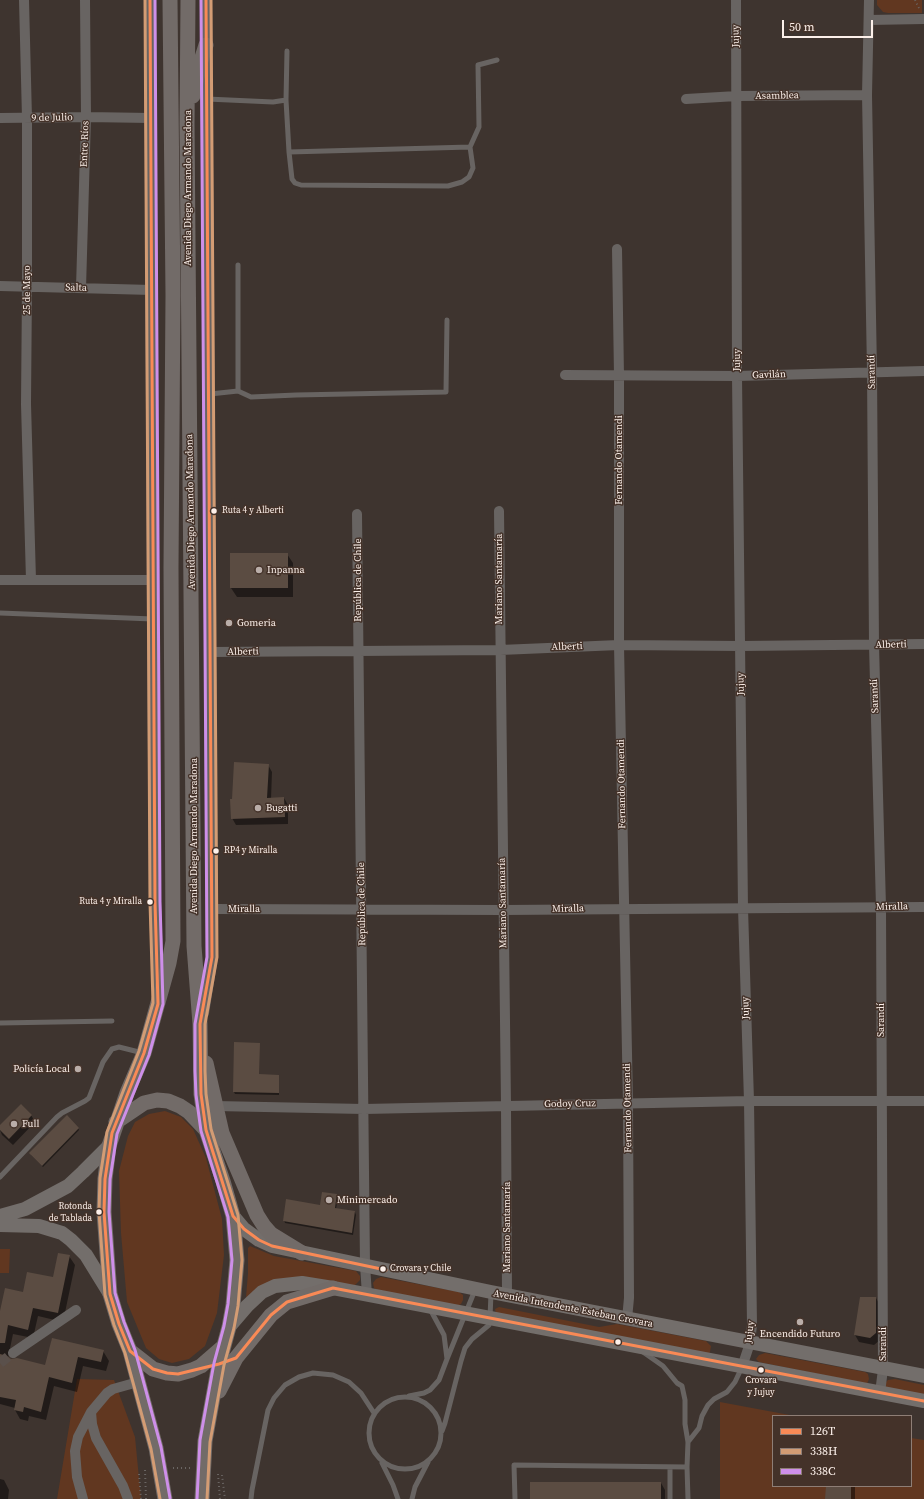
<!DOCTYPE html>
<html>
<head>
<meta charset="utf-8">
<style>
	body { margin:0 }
	#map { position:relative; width:924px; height:1499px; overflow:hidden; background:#3e342f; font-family:"Source Serif 4",serif }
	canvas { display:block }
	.legend { position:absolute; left:772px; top:1415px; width:140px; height:72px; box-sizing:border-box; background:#443229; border:1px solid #8e7e76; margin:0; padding:5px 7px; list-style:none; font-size:12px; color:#fcf0ea }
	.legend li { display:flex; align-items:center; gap:8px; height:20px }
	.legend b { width:20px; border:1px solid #8e7e76 }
	.scale { position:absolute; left:782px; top:20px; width:91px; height:18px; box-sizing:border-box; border:2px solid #fcf0ea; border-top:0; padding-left:5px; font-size:12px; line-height:14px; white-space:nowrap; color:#fcf0ea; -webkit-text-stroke:3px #443229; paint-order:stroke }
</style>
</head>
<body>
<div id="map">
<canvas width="924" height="1499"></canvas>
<ul class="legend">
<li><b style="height:5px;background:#f98a56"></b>126T</li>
<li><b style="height:5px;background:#d39c74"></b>338H</li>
<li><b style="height:5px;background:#ce8fe9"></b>338C</li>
</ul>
<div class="scale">50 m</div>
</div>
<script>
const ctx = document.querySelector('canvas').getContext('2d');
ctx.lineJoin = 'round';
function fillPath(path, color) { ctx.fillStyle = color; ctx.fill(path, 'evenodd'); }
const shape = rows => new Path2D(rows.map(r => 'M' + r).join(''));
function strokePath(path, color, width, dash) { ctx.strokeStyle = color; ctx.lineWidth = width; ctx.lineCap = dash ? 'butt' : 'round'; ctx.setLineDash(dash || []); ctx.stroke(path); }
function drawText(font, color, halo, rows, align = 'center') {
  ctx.font = font + ' "Source Serif 4",serif'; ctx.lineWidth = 3; ctx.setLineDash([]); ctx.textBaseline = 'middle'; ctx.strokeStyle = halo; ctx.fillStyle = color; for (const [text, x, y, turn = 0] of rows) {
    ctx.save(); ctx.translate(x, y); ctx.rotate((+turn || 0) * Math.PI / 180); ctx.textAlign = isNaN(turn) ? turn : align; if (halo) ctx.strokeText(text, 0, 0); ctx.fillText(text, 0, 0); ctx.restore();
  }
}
fillPath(shape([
	[877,0,922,0,922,13,888,13,883,12,877,5],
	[165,1111,181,1117,193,1129,206,1158,222,1219,224,1255,217,1313,205,1346,189,1359,172,1363,159,1359,146,1348,127,1302,121,1233,119,1171,128,1136,135,1122,149,1114],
	[250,1246,274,1256,356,1271,360,1276,360,1280,354,1286,326,1281,246,1297,248,1273,248,1248],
	[0,1249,10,1249,9,1273,0,1273],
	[381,1277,459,1292,463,1295,463,1300,461,1304,457,1306,378,1291,374,1288,373,1283,376,1279],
	[499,1307,599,1327,617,1324,706,1341,711,1346,710,1352,709,1354,496,1313,495,1309],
	[765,1353,865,1372,868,1374,869,1379,867,1384,759,1362,756,1359,759,1355],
	[77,1379,114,1380,135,1437,141,1499,57,1499],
	[895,1379,924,1385,924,1399,886,1390,884,1384,888,1380],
	[720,1402,795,1416,773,1416,773,1486,911,1486,911,1438,924,1440,924,1499,720,1499]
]), '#613720');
fillPath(shape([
	[287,554,293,563,293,597,237,597,231,588],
	[268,765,272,772,271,799,284,798,288,805,288,824,236,825,232,818],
	[259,1044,259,1075,279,1076,279,1095,235,1094,234,1092],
	[31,1115,35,1122,13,1145,2,1135,0,1130,0,1126],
	[78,1128,79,1130,43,1167,31,1155],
	[337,1195,338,1197,336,1209,355,1212,356,1215,353,1235,285,1223,284,1220,321,1206],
	[69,1256,75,1265,63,1322,38,1316,33,1338,13,1334,8,1358,10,1360,46,1367,52,1339,103,1351,109,1361,106,1371,83,1366,77,1392,54,1386,46,1420,29,1416,28,1421,20,1419,15,1410,15,1408,0,1404,0,1316,23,1293,54,1278],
	[876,1298,880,1305,880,1340,874,1345,859,1342,855,1335],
	[0,1479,4,1480,9,1490,8,1499,0,1499],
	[661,1483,665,1490,665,1499,531,1499],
	[827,1486,855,1486,855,1499,826,1499]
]), '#0007');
fillPath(shape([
	[230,553,288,553,288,588,230,588],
	[234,762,269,764,267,798,284,797,285,817,231,819,230,799,232,799],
	[234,1042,260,1043,259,1074,279,1075,279,1093,233,1092],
	[21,1104,32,1115,9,1139,0,1130,0,1125],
	[67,1115,79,1128,42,1166,29,1153],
	[322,1192,337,1194,335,1208,355,1211,352,1233,283,1221,286,1199,320,1205],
	[58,1253,70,1255,58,1313,33,1308,28,1330,8,1325,5,1343,0,1343,0,1311,5,1288,23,1292,27,1272,53,1277],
	[860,1297,876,1297,876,1333,870,1338,854,1335],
	[52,1338,104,1350,101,1362,78,1357,72,1383,49,1377,41,1412,24,1407,23,1412,14,1410,16,1400,0,1397,0,1354,7,1356,11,1359,17,1358,45,1365],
	[530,1482,661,1482,661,1499,530,1499],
	[826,1486,851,1486,851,1499,825,1499]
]), '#5b4c42');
strokePath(shape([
	[0,1363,13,1353]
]), '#5a504b', 10, [10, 5]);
strokePath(shape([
	[915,0,919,8],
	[173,1468,191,1468],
	[145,1470,146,1499],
	[139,1474,141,1499],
	[218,1474,220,1499],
	[222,1475,225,1499]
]), '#6a6563', 2, [1, 3]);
strokePath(shape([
	[287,51,286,100,289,152,292,179,295,183,301,185,448,186,462,182,469,177,473,168,470,147,479,127,478,65,497,60],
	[207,99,273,102,286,100],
	[289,152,470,147],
	[238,265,238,391],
	[210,394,238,391,251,397,296,395,446,392,447,320],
	[0,613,153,619],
	[0,1023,112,1021],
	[0,1177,57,1117,62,1113,85,1101,89,1098,103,1062,112,1049,119,1047,143,1053],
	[643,1352,663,1366,677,1383,682,1386,685,1400,685,1424,688,1442,687,1467,688,1499],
	[447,1359,475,1290],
	[409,1396,424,1393,430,1390,439,1380,447,1359,444,1335,430,1309],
	'369 1433a36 36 0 1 1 72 0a36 36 0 1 1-72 0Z',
	[442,1431,445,1423,461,1361,465,1348,472,1339,489,1325,490,1318,491,1293],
	[688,1442,699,1428,702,1416,708,1405,714,1399,727,1392,735,1382,742,1367],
	[382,1463,393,1485,398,1499],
	[670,1467,670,1499],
	[251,1499,252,1490,268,1410,274,1398,285,1385,299,1377,313,1373,333,1375,349,1382,361,1393,374,1413],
	[412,1499,415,1487,428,1462],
	[515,1499,514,1465,687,1467]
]), '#686462', 5);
strokePath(shape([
	[24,0,27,118,27,287,26,404,31,580],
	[736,0,737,376,743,908,749,1101,752,1325,750,1343,742,1367],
	[869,0,867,95,872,371,874,645,881,907,883,1369,880,1393],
	[869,20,924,19],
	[686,99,737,96,867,95],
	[0,118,86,117,151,118],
	[617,249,619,376,619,645,628,1103,629,1298,627,1319],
	[0,286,152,290],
	[81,288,86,117,85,0],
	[565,375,737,376,924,371],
	[499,511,506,1106,507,1296],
	[357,514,365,1265,367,1295],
	[0,580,154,580],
	[211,652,500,650,619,645,741,646,924,644],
	[212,909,503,910,924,907],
	[215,1106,364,1109,749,1101,924,1101],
	[13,1353,76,1310],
	[91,1412,92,1424,96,1438,123,1486,128,1499],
	[83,1499,77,1477,75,1451,78,1437,91,1412,107,1393,113,1389,138,1382]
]), '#686462', 10);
strokePath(shape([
	[150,0,153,619,155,902,158,993],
	[203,1013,212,957,206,0]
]), '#686462', 12);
strokePath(shape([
	[0,1216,25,1209,68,1186,83,1172,109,1146],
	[233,1216,244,1229,259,1240,272,1246,491,1292,924,1376],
	[0,1225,39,1226,62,1233,71,1240,86,1255,110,1294],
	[229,1327,247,1306,262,1292,275,1286,302,1283,333,1288,924,1401]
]), '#736e6b', 14);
strokePath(shape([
	[170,0,173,295,171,567,173,941,169,963,144,1053,127,1093,109,1146,105,1179,104,1212,110,1294,119,1324,130,1351,153,1369,167,1373,178,1374,192,1370,201,1366,224,1346],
	[188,0,187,124,194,946,200,1024,201,1094,206,1130],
	[193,96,200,64,206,45],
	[206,1063,222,1133,257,1215,264,1226,271,1234,302,1253],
	[116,1122,144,1103,157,1100,168,1101,180,1106,189,1112,206,1130,223,1181,233,1216,237,1260,233,1305,229,1327,219,1364,205,1441,202,1499],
	[130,1351,156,1448,165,1499],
	[219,1391,236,1358,271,1315,287,1302,333,1288]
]), '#726b68', 15);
strokePath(shape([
	[150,0,155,902,158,1004,144,1053,112,1133,105,1179,104,1212,110,1294,119,1324,130,1351,153,1369,167,1373,178,1374,219,1364,236,1358,271,1315,287,1302,333,1288,924,1401],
	[206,0,212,957,200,1024,201,1094,206,1130,233,1216,244,1229,259,1240,272,1246,386,1270]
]), '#f98a56', 3);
strokePath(shape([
	[145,0,150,902,153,1003,139,1051,107,1132,100,1178,99,1212,105,1295,114,1325,125,1353,151,1449,160,1499],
	[207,1499,210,1442,224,1365,234,1328,238,1306,242,1260,238,1215,211,1129,206,1094,205,1071,205,1024,217,957,211,0]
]), '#d39c74', 3);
strokePath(shape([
	[155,0,160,902,163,1004,149,1055,117,1134,110,1179,109,1212,115,1293,124,1322,135,1350,161,1447,170,1498],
	[197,1499,200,1440,214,1363,224,1326,228,1304,232,1260,228,1217,201,1131,196,1095,195,1071,195,1024,207,957,201,0]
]), '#ce8fe9', 3);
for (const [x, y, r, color] of [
	[214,511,3.5,"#fcf0ea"],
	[259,570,4,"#baaea9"],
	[229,623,4,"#baaea9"],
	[258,808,4,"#baaea9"],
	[216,851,3.5,"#fcf0ea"],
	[150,902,3.5,"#fcf0ea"],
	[78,1069,4,"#baaea9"],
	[14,1124,4,"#baaea9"],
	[329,1200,4,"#baaea9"],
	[99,1212,3.5,"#fcf0ea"],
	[383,1269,3.5,"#fcf0ea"],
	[800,1322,4,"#baaea9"],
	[618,1342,3.5,"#fcf0ea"],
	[761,1370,3.5,"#fcf0ea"]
]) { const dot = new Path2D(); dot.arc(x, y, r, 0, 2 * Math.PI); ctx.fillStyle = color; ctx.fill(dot); strokePath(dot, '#443229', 1.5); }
drawText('9px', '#fcf0ea', '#443229', [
	["Ruta 4 y Alberti",222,511],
	["RP4 y Miralla",224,851],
	["Ruta 4 y Miralla",142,902,"right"],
	["Rotonda",92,1207,"right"],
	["de Tablada",92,1219,"right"],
	["Crovara y Chile",390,1269],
	["Crovara",761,1381,"center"],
	["y Jujuy",761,1393,"center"]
], 'left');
drawText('10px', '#fcf0ea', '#443229', [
	["Jujuy",736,36,-91],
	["Asamblea",777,96,-1],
	["9 de Julio",52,118,-1],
	["Entre Ríos",85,144,-88],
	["Avenida Diego Armando Maradona",188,188,-90],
	["Salta",76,288,1],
	["25 de Mayo",27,290,-90],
	["Jujuy",737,360,-90],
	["Sarandí",872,372,-91],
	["Gavilán",769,375,-2],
	["Fernando Otamendi",619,460,-90],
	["Avenida Diego Armando Maradona",191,512,-91],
	["Mariano Santamaría",499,579,-90],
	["República de Chile",358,580,-90],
	["Alberti",891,645,-1],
	["Alberti",567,647,-2],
	["Alberti",243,652,-1],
	["Jujuy",741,684,-91],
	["Sarandí",875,696,-92],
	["Fernando Otamendi",622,784,-91],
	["Avenida Diego Armando Maradona",194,836,-90],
	["Mariano Santamaría",503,903,-91],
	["República de Chile",362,904,-91],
	["Miralla",892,907,-1],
	["Miralla",244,909],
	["Miralla",568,909,-1],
	["Jujuy",746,1008,-92],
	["Sarandí",881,1020,-90],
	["Godoy Cruz",570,1104,-1],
	["Fernando Otamendi",628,1108,-91],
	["Mariano Santamaría",507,1227,-90],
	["Avenida Intendente Esteban Crovara",573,1309,11],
	["Jujuy",750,1332,-83],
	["Sarandí",883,1344,-90]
]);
drawText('10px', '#fcf0ea', '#443229', [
	["Inpanna",267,570],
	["Gomeria",237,623],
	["Bugatti",266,808],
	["Policía Local",70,1069,"right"],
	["Full",22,1124],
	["Minimercado",337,1200],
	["Encendido Futuro",800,1334,"center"]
], 'left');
</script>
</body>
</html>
